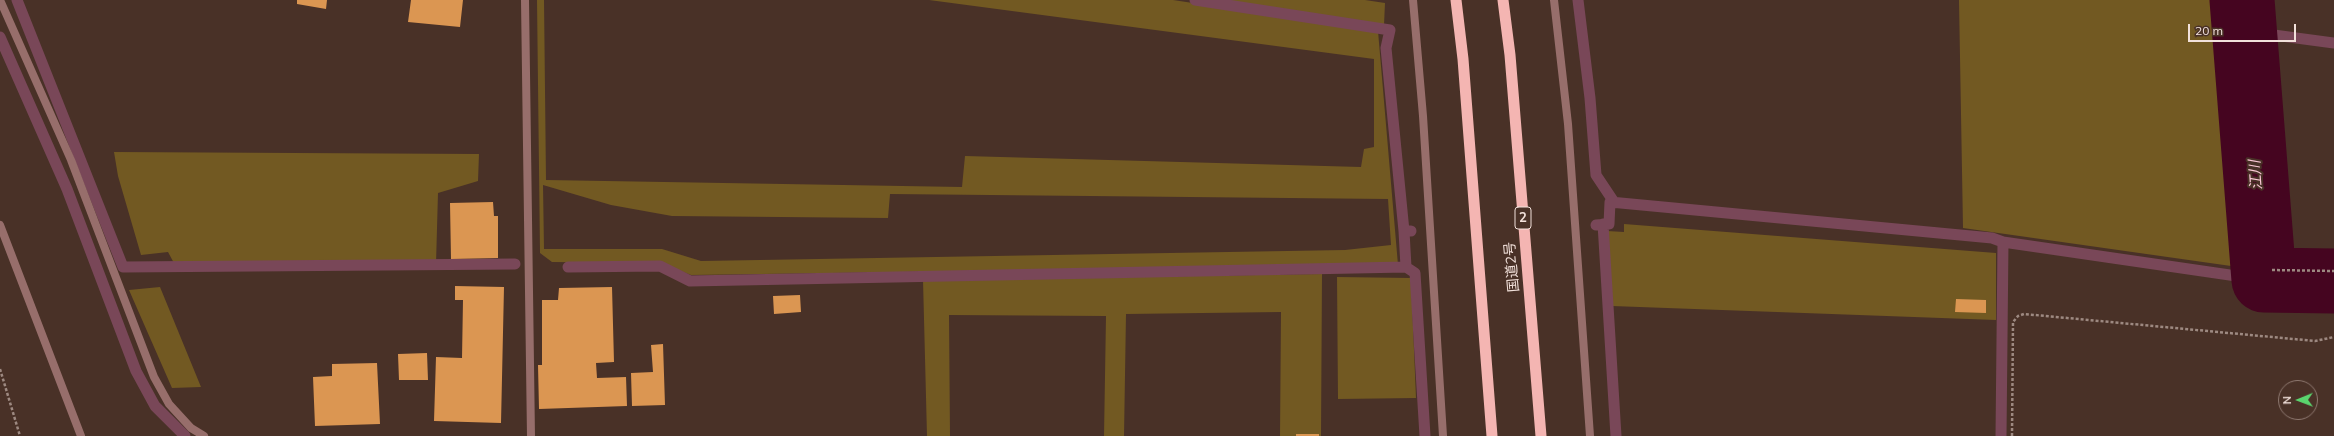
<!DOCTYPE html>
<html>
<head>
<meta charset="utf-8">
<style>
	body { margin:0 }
	#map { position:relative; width:2334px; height:436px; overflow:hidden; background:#493127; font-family:Mulish,sans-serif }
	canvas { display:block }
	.north { position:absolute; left:2278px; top:380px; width:40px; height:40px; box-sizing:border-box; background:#493127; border:1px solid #8d776f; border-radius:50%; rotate:269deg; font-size:11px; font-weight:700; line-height:16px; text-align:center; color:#f2e1db }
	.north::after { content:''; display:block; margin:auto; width:14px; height:18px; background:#5ad56e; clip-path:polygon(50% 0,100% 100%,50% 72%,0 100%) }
	.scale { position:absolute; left:2188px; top:24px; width:108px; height:18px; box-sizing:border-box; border:2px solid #f2e1db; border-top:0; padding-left:5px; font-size:12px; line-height:14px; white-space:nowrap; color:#f2e1db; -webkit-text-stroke:3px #493127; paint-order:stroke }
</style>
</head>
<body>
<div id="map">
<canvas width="2334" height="436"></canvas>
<div class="north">N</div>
<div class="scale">20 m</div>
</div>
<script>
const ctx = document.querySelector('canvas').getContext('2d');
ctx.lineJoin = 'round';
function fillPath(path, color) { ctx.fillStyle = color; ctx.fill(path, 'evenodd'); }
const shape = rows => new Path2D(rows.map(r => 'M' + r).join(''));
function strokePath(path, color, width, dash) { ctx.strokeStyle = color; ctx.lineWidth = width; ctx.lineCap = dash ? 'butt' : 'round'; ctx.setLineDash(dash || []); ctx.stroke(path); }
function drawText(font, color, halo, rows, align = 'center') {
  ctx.font = font + ' Mulish,"Noto Sans JP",sans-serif'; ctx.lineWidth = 4; ctx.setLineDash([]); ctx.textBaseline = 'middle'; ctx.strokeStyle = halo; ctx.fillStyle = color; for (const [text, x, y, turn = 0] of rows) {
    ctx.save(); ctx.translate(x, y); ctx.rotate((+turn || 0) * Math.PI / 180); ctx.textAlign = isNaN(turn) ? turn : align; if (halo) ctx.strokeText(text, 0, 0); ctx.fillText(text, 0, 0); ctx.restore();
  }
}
fillPath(shape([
	[537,0,544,0,546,180,962,187,965,156,1361,167,1364,149,1374,147,1374,59,929,0,1173,0,1378,31,1398,265,691,275,660,263,552,262,540,253],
	[543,185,611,205,672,216,888,218,890,194,1388,199,1391,245,1345,250,701,261,662,249,544,249],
	[1223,0,1365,0,1385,3,1384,25],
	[1959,0,2213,0,2231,266,1963,228],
	[114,152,479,154,478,181,438,193,436,264,175,265,168,252,141,255,118,176],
	[1624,224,1996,253,1996,320,1612,306,1607,231,1624,232],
	[1322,274,1321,436,1280,436,1281,312,1126,314,1124,436,1104,436,1106,316,949,315,950,436,927,436,923,280],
	[1337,277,1411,278,1416,398,1338,399],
	[160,287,201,387,172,388,129,290]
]), '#725922');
strokePath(shape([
	[17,0,123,267,515,264],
	[1195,0,1390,30,1386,48,1404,231],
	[1578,0,1590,98,1596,175,1614,202],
	[2244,31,2334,43],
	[0,37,67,189,136,371,155,406,185,436],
	[1603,224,1616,436],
	[1596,225,1609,224,1610,202,1992,238,2003,242,2264,280],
	[568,267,660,266,690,281,1406,267,1404,231,1411,231],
	[1406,267,1415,273,1425,436],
	[2001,436,2003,242]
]), '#794758', 11);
strokePath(shape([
	[2242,0,2264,280,2334,281]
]), '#450520', 65);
fillPath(shape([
	[297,0,327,0,326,9,297,4],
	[411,0,463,0,460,27,408,22],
	[493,202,494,216,498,216,498,258,451,259,450,203],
	[455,286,504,287,501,423,434,421,436,357,462,358,463,300,455,300],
	[612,287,614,362,596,363,597,378,626,377,627,406,539,409,538,365,542,365,542,300,558,300,559,288],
	[800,295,801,312,774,314,773,296],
	[1956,299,1986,300,1986,313,1955,312],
	[663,344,665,405,632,406,631,373,653,372,651,345],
	[427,353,428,380,399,380,398,354],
	[377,363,380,424,315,426,313,377,332,376,332,364],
	[1296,434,1319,434,1319,436,1296,436]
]), '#db9652');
strokePath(shape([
	[2272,270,2334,271],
	[0,369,20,436],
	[2012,436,2013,322,2018,316,2024,314,2315,341,2334,337]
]), '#9d8981', 2.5, [3, 2]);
strokePath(shape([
	[0,0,71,160,154,377,169,404,191,428,204,436],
	[525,0,531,436],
	[1413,0,1423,116,1443,436],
	[1554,0,1568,124,1590,436],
	[0,225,81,436]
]), '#976e6b', 8);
strokePath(shape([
	[1456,0,1463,59,1492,436],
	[1503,0,1510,55,1541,436]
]), '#f4b5b2', 11);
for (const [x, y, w] of [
	[1523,218,16]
]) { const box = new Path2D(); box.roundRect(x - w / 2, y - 11, w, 22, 3); ctx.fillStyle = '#493127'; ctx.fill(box); strokePath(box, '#f2e1db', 1); }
drawText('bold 13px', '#f2e1db', null, [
	["2",1523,218]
]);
drawText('14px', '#f2e1db', '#493127', [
	["国道2号",1512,267,-95]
]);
drawText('italic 15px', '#fccad7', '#493127', [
	["江川",2256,175,-94]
]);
</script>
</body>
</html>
